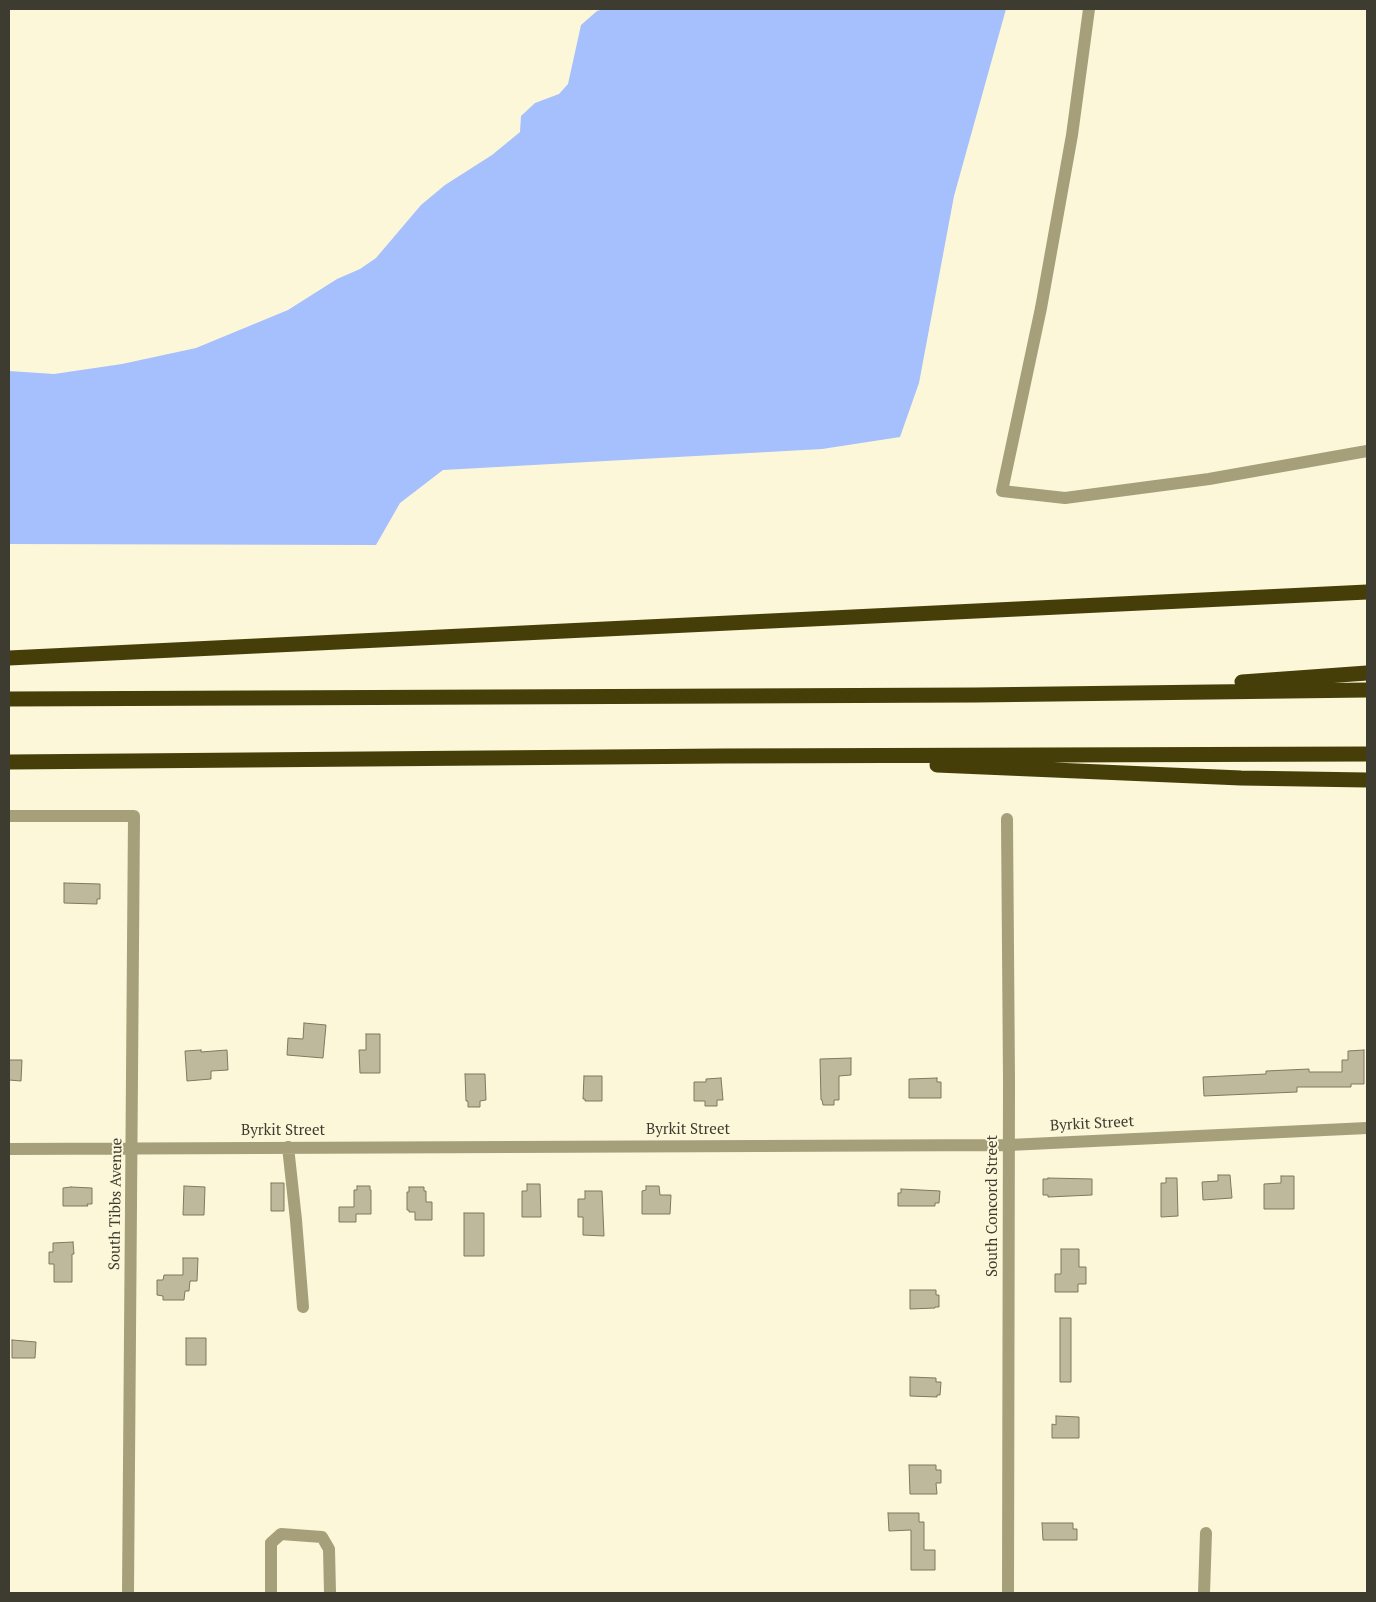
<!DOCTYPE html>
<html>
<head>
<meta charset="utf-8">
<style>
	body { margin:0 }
	#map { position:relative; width:1376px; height:1602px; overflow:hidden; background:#fcf7d9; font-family:"PT Serif",serif }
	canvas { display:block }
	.frame { position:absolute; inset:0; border:10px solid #3e3c31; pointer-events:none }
</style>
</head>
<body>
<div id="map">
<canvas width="1376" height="1602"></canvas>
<div class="frame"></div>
</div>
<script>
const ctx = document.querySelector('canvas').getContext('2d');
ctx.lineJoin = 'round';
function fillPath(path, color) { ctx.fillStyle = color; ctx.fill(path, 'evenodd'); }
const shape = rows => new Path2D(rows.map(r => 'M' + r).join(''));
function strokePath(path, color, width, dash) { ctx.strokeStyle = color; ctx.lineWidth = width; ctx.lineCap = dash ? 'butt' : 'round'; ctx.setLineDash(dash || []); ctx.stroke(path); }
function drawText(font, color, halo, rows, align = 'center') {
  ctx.font = font + ' "PT Serif",serif'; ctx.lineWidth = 4; ctx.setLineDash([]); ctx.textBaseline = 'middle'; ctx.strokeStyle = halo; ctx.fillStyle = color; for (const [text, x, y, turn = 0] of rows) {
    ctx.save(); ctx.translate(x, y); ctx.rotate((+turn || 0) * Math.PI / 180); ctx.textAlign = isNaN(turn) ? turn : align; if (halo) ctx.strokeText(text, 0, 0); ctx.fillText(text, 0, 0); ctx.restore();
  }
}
fillPath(shape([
	[604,9,1006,9,954,196,919,383,900,437,822,449,443,470,400,503,376,545,9,544,9,371,54,374,122,364,196,348,288,310,337,279,360,269,376,258,421,205,445,185,492,155,520,132,521,116,535,103,559,94,568,84,581,25,597,11]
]), '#a6bffd');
const building = shape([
	[64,883,100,884,100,899,97,899,97,904,64,903,64,883],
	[304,1023,326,1025,323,1058,287,1055,288,1038,303,1039,304,1023],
	[366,1034,380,1034,380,1073,360,1073,359,1050,366,1050,366,1034],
	[201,1050,201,1052,227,1050,228,1070,211,1071,211,1079,187,1081,185,1051,201,1050],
	[1364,1050,1364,1084,1351,1084,1351,1087,1297,1087,1297,1092,1204,1096,1203,1077,1266,1074,1266,1071,1309,1069,1309,1072,1342,1072,1342,1060,1348,1060,1348,1051,1364,1050],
	[851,1058,851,1075,839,1076,839,1100,834,1100,834,1105,823,1105,822,1100,821,1100,820,1059,851,1058],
	[9,1060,22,1060,21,1081,9,1080,9,1060],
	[465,1074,485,1074,486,1100,480,1101,480,1107,468,1107,468,1101,466,1101,465,1074],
	[584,1076,602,1076,602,1101,585,1101,585,1099,583,1099,584,1076],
	[721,1078,723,1100,717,1100,717,1106,705,1106,705,1101,694,1101,694,1082,706,1082,706,1079,721,1078],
	[937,1078,937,1082,941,1082,941,1098,909,1098,909,1079,937,1078],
	[1218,1175,1230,1175,1232,1198,1203,1200,1202,1182,1218,1181,1218,1175],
	[1281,1176,1294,1176,1294,1209,1264,1209,1264,1184,1281,1183,1281,1176],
	[1048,1178,1092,1179,1092,1195,1048,1197,1048,1195,1043,1195,1043,1179,1048,1179,1048,1178],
	[1166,1178,1177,1178,1178,1216,1161,1217,1161,1183,1166,1183,1166,1178],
	[271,1183,284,1183,284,1211,271,1211,271,1183],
	[527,1184,540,1184,541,1217,522,1217,522,1191,527,1191,527,1184],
	[184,1186,205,1187,204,1215,183,1215,184,1186],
	[357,1186,370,1186,370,1190,371,1190,371,1214,356,1214,356,1222,339,1222,339,1207,354,1207,354,1190,357,1190,357,1186],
	[646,1186,659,1186,660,1195,671,1195,670,1214,642,1214,642,1191,646,1190,646,1186],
	[71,1187,92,1188,92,1204,87,1204,88,1206,63,1206,63,1188,71,1187],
	[409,1187,424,1187,424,1191,426,1191,426,1202,432,1202,432,1220,415,1220,415,1212,409,1212,409,1210,407,1210,407,1192,409,1192,409,1187],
	[901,1189,940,1191,939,1203,935,1203,935,1206,898,1206,898,1193,901,1193,901,1189],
	[585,1191,602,1191,604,1236,583,1235,583,1217,578,1217,578,1199,585,1199,585,1191],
	[464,1213,484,1213,484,1256,464,1256,464,1213],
	[73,1242,74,1254,72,1254,72,1282,54,1282,54,1264,49,1264,49,1252,53,1252,53,1243,73,1242],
	[1061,1249,1079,1249,1079,1267,1086,1267,1086,1284,1078,1284,1078,1292,1055,1292,1055,1274,1061,1274,1061,1249],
	[183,1258,198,1258,197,1281,190,1281,189,1291,185,1291,184,1300,163,1300,163,1296,157,1295,157,1280,163,1280,164,1275,183,1275,183,1258],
	[910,1290,936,1290,936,1295,939,1295,939,1307,935,1307,935,1308,910,1309,910,1290],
	[1060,1318,1071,1318,1071,1382,1060,1382,1060,1318],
	[186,1338,206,1338,206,1365,186,1365,186,1338],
	[12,1340,36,1342,35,1358,12,1358,12,1340],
	[910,1377,936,1378,936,1382,941,1382,940,1395,937,1395,937,1397,910,1396,910,1377],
	[1056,1416,1079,1417,1079,1438,1052,1438,1052,1424,1056,1425,1056,1416],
	[909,1465,936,1465,936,1470,941,1470,941,1483,936,1483,937,1494,910,1494,909,1465],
	[888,1513,919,1513,919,1522,924,1522,924,1550,935,1550,935,1570,911,1570,911,1530,889,1531,888,1513],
	[1042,1523,1073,1523,1073,1529,1077,1529,1077,1540,1043,1540,1042,1523]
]);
fillPath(building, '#beb99c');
strokePath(building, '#7e795f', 1);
strokePath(shape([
	[1089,9,1072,135,1041,308,1002,491,1065,498,1209,479,1367,451],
	[9,816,134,816,128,1593],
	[1007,819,1009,1080,1008,1593],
	[288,1147,296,1220,303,1307],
	[9,1149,1009,1145,1367,1128],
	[271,1593,271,1543,281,1534,322,1537,329,1549,330,1593],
	[1204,1593,1206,1533]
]), '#a59f7a', 12);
strokePath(shape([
	[9,658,1367,592],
	[1242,682,1367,673],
	[9,699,976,695,1367,690],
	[9,762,723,756,1367,754],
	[937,765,1241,778,1367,780]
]), '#463e09', 15);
drawText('15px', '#3e3c31', '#fcf7d9', [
	["Byrkit Street",1092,1124,-3],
	["Byrkit Street",688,1130],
	["Byrkit Street",283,1131],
	["South Tibbs Avenue",116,1204,-89],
	["South Concord Street",993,1206,-90]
]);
</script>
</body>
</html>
